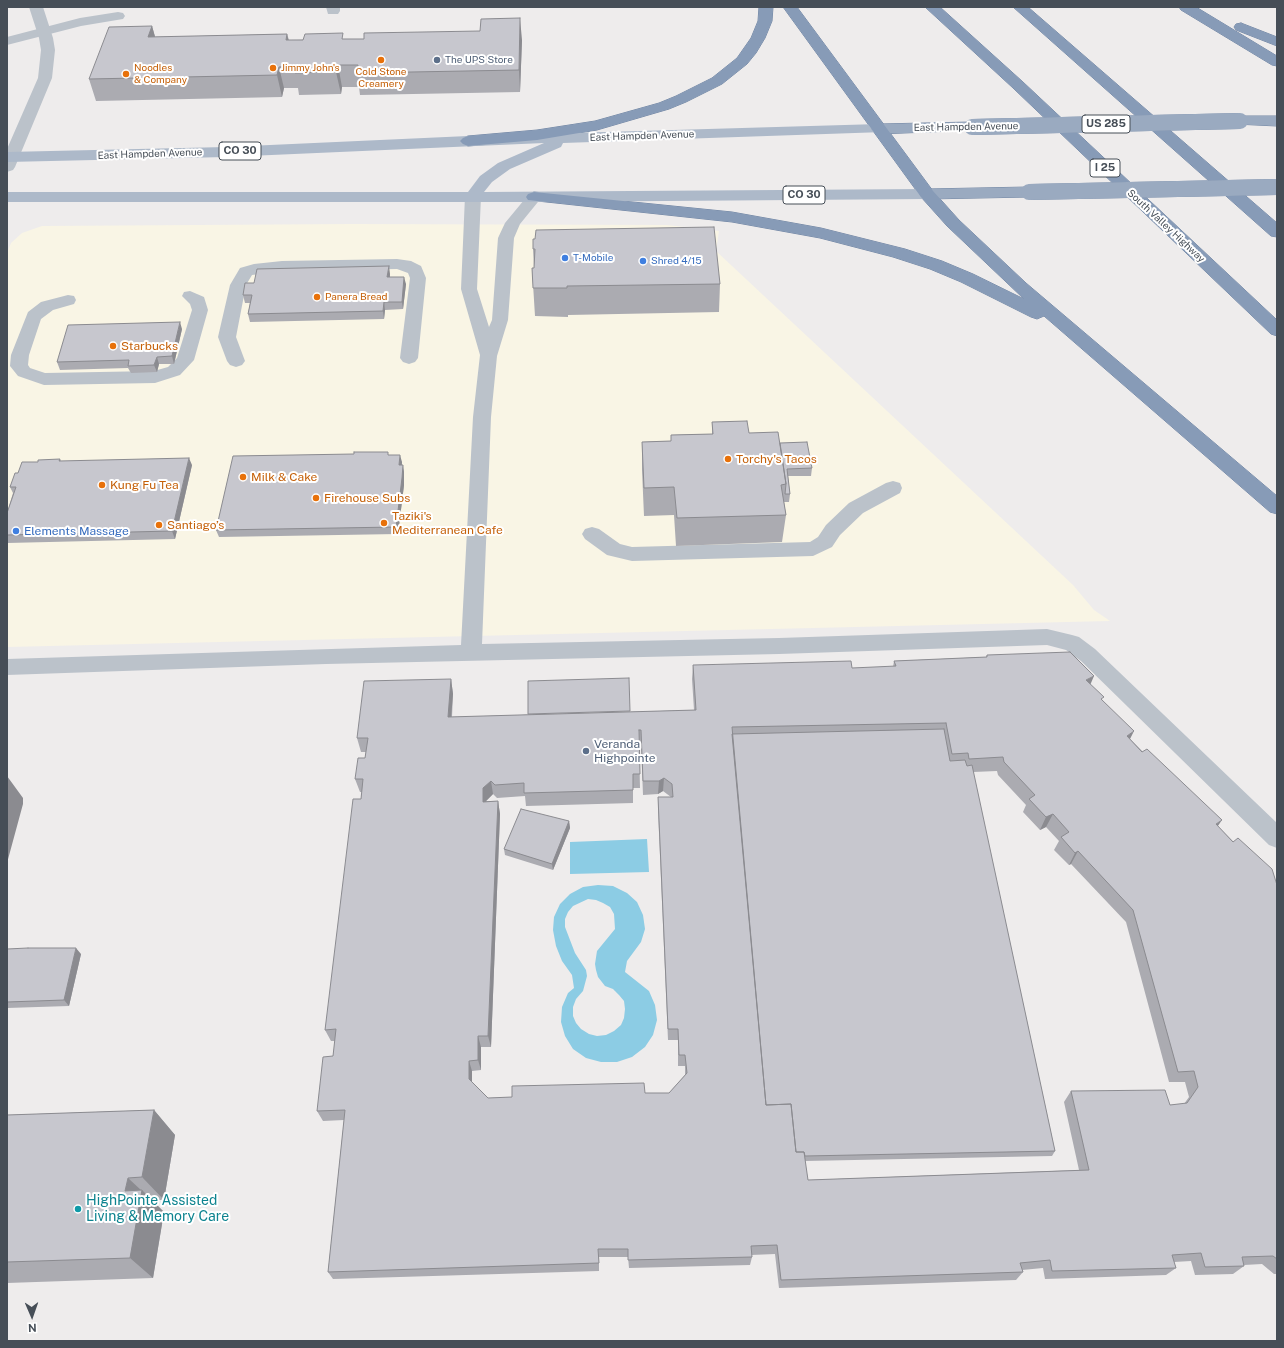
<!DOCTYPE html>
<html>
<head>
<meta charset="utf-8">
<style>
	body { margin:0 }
	#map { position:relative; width:1284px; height:1348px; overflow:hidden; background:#eeecec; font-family:"Public Sans",sans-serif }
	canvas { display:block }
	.frame { position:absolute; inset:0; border:8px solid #464e57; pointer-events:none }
	.north { position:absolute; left:12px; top:1296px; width:40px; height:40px; -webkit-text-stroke:3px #fff; paint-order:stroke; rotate:178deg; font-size:11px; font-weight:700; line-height:16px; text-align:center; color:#464e57 }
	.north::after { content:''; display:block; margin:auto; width:14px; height:18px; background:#464e57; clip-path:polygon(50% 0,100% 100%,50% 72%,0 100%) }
</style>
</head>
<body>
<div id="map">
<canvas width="1284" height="1348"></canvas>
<div class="frame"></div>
<div class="north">N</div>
</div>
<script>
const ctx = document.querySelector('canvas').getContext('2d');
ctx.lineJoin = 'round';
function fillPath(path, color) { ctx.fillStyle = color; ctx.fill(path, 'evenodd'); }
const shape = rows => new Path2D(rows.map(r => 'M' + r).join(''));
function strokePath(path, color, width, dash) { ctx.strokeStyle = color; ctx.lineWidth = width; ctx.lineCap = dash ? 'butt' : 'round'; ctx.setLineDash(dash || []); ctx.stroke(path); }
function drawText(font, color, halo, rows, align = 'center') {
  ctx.font = font + ' "Public Sans",sans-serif'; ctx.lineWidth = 4; ctx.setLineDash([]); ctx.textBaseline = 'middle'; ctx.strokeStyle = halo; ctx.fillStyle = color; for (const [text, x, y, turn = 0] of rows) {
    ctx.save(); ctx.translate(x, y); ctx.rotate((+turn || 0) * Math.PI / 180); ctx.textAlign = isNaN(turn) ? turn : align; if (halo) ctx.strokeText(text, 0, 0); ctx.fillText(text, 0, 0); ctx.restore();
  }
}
fillPath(shape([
	[352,224,667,225,719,231,716,251,1073,585,1094,610,1110,621,7,647,7,253,11,243,22,233,42,226]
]), '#f9f5e5');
fillPath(shape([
	[647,839,649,872,570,874,570,842],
	[598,885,613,886,627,893,637,902,643,915,645,929,641,942,627,961,625,972,649,991,655,1005,657,1020,653,1035,645,1047,632,1057,617,1062,601,1062,586,1058,573,1049,565,1036,561,1022,562,1007,568,993,574,988,572,975,562,961,556,946,553,930,554,917,560,904,570,894,583,887],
	[588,899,596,900,603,903,610,907,614,914,615,929,597,951,595,964,596,970,598,977,605,986,613,989,619,995,624,1001,625,1009,624,1018,621,1025,614,1031,606,1035,597,1036,589,1034,581,1029,576,1023,573,1016,573,1007,576,999,583,991,587,976,586,970,575,953,565,927,565,919,568,912,573,906]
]), '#8ccce4');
const trunk = shape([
	[1240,116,1277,116,1277,126,1235,124,1232,121,1235,118,1240,116],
	[972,122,977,124,980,127,977,130,879,134,874,132,871,129,874,126,879,124,972,122],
	[1029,187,1035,189,1037,192,1035,195,1029,197,927,199,921,197,919,194,921,191,927,189,1029,187]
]);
const motorway = shape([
	[759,7,773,7,772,21,765,38,756,53,747,64,722,84,686,102,669,109,597,130,537,140,468,146,463,144,460,141,463,138,468,136,537,130,595,121,659,103,676,96,712,78,737,58,751,38,758,21,759,7],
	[783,7,797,7,933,191,959,220,1026,283,1277,496,1277,514,1270,512,1044,316,1037,319,1031,317,961,282,930,269,893,257,820,238,732,222,528,200,526,197,528,194,534,192,732,212,821,228,905,249,942,261,973,274,1024,299,947,226,921,197,783,7],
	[925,7,940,7,1023,82,1277,320,1277,336,1271,334,1013,88,925,7],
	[1013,7,1028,7,1277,223,1277,237,1271,236,1013,7],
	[1179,7,1196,7,1277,56,1277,66,1272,65,1181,10,1179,7],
	[1241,23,1277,37,1277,46,1236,30,1234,27,1236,24,1241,23]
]);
strokePath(trunk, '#7286a3', 1);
strokePath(motorway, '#7286a3', 1);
fillPath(shape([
	[326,7,340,7,340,11,338,14,328,14,326,7],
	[118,12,123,13,125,16,123,19,81,26,7,45,7,37,80,18,118,12],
	[473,191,478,193,481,196,477,289,489,327,492,320,498,238,505,223,529,194,534,192,539,194,542,197,520,224,514,238,508,320,497,356,491,417,482,644,779,638,1047,629,1072,635,1079,637,1095,649,1277,823,1277,848,1269,845,1081,661,1066,650,1047,645,779,654,326,664,7,675,7,659,461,645,473,417,480,355,461,289,465,196,468,193,473,191],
	[397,259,411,261,421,266,426,278,418,358,415,362,409,364,403,362,400,358,410,278,408,273,397,269,282,271,252,275,246,285,236,337,245,361,242,365,236,367,230,365,227,361,218,337,230,285,240,268,254,264,282,261,397,259],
	[190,291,204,297,208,310,194,360,180,375,155,383,44,385,18,376,10,366,11,355,28,312,41,302,68,295,74,296,76,300,74,304,53,310,41,319,29,355,28,365,30,368,45,373,154,371,168,367,177,358,192,310,190,304,182,296,184,292,190,291],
	[893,481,900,483,902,488,900,493,863,513,840,535,832,547,813,556,632,561,607,555,585,539,582,534,585,529,592,527,599,529,620,544,632,547,810,542,818,537,826,525,849,503,886,483,893,481]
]), '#bbc2ca');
fillPath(shape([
	[29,7,43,7,53,38,55,50,52,78,15,167,13,170,7,172,7,149,38,78,41,50,39,38,29,7]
]), '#bbc2ca');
fillPath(shape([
	[879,124,884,126,887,129,884,132,563,143,561,147,510,169,492,182,484,192,927,189,933,191,935,194,933,197,927,199,534,202,7,202,7,192,468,192,480,176,498,163,544,143,226,157,7,162,7,152,226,147,468,136,879,124]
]), '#adb9c9');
fillPath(trunk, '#9aaac0');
fillPath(motorway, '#879bb7');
const trunkBridge = shape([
	[972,127,1240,121],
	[1029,192,1277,187]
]);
strokePath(trunkBridge, '#7286a3', 16, []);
strokePath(trunkBridge, '#9aaac0', 16);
fillPath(shape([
	[152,26,155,37,287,34,289,40,344,39,522,40,520,92,360,95,359,87,342,87,341,94,299,95,298,88,284,88,282,97,96,101,89,79],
	[533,249,720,284,719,312,568,315,568,317,535,316,532,268,534,268],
	[390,274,390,277,406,284,403,309,385,310,384,319,250,322,248,314,250,303,245,303,243,295,254,283],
	[182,329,174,364,159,364,157,372,131,373,128,368,60,370,57,362],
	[712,422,749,433,780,443,812,468,811,476,788,476,790,494,789,502,784,502,786,515,782,542,676,546,674,515,644,516,642,470,642,442,671,441,671,435,712,434],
	[389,455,402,462,402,465,404,472,404,485,398,534,219,537,216,530],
	[60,459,61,461,192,465,175,539,7,543,7,513,13,493,10,487,18,473,38,462],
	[987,655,1090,685,1102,700,1130,739,1277,885,1277,1274,1274,1274,1262,1264,1244,1265,1244,1266,1233,1274,1195,1275,1191,1261,1174,1262,1176,1268,1166,1275,1045,1279,1043,1268,1022,1270,1023,1272,1016,1280,779,1288,775,1254,751,1255,752,1257,750,1265,629,1268,628,1257,599,1257,599,1271,333,1279,328,1272,344,1120,323,1121,317,1111,333,1056,335,1041,331,1041,325,1030,361,799,362,792,360,792,355,779,365,758,366,752,361,752,357,738,451,679,453,694,452,717,694,710,692,679,693,665,852,668,893,667,894,661,986,657],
	[641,743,643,795,658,794,663,791,671,797,658,797,658,810,668,1040,678,1040,678,1066,685,1066,685,1075,669,1093,645,1093,488,1098,472,1082,472,1071,481,1070,481,1047,491,1047,500,814,498,801,486,801,493,794,497,798,525,796,526,806,633,803,633,788,640,788,639,744],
	[997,771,998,775,1026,805,1023,812,1040,830,1046,827,1059,841,1054,850,1069,865,1071,864,1126,922,1169,1082,1185,1082,1189,1097,1184,1104,1170,1105,1071,1091,1064,1102,1079,1170,808,1180,805,1161,1052,1156,1055,1151,973,772],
	[569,821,570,828,553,870,505,855,504,849],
	[7,949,81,954,69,1006,7,1008],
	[154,1110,175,1135,164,1200,152,1200,164,1212,153,1278,7,1283,7,1115]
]), '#ababb1');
fillPath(shape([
	[520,18,522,40,520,92,519,70],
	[152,26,158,47,148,37],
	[287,34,292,56,286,40],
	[338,65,342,87,341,94,336,72],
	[279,67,284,88,282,97,277,75],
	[389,266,390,274,389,285,387,277],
	[404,277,406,284,403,309,402,302],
	[384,302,385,310,384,319,383,311],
	[180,322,182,329,174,364,172,356],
	[157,357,159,364,157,372,154,365],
	[400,455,402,462,401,472,399,465],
	[189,458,192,465,175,539,172,531],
	[403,465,404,472,404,485,398,534,396,527],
	[1094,676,1088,690,1086,680],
	[451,679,453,694,450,731,448,717],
	[1134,731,1127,745,1127,736],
	[7,776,23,798,23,804,7,863],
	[664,778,663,791,658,794,659,781],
	[491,781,493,794,486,801,485,815,483,802,483,788],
	[498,801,500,814,491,1047,488,1036],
	[1053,814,1046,827,1040,830,1046,817],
	[1222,820,1213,833,1216,824],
	[569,821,570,828,553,870,552,864],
	[1078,851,1071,864,1069,865,1075,853],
	[76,948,81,954,69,1006,64,1000],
	[478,1036,481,1047,481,1070,478,1060],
	[469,1061,472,1071,472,1089,469,1079],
	[154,1110,175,1135,164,1200,142,1177],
	[128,1178,142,1191,142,1190,164,1212,153,1278,130,1258,125,1191]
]), '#8b8b90');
const building = shape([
	[520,18,519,70,357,73,358,65,338,65,336,72,295,73,296,66,279,67,277,75,89,79,109,27,152,26,148,37,287,34,286,40,303,40,305,34,343,33,342,39,364,39,364,33,480,31,481,19,520,18],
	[714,227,720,284,567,286,567,288,533,288,532,268,534,268,535,249,533,249,533,239,535,239,536,230,714,227],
	[389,266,387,277,404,277,402,302,384,302,383,311,248,314,252,295,243,295,245,283,254,283,257,269,389,266],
	[180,322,172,356,157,357,154,365,128,366,129,360,57,362,68,325,180,322],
	[747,421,749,433,778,432,786,484,781,485,786,515,677,518,674,487,644,488,642,442,671,441,671,435,713,434,712,422,747,421],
	[807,442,812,468,787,469,790,494,785,494,786,484,780,443,807,442],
	[354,452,388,452,388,455,400,455,399,465,403,465,402,478,396,527,216,530,233,456,354,454,354,452],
	[189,458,172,531,7,535,7,513,16,487,10,487,15,473,18,473,22,462,38,462,38,460,60,459,59,461,189,458],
	[1070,652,1094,676,1086,680,1104,697,1101,699,1134,731,1127,736,1142,752,1147,749,1222,820,1216,824,1233,842,1238,838,1272,869,1277,885,1277,1259,1273,1256,1242,1257,1244,1266,1205,1267,1201,1253,1172,1255,1176,1268,1052,1271,1050,1260,1020,1263,1023,1272,781,1280,777,1245,751,1246,752,1257,628,1260,628,1249,598,1249,599,1263,328,1272,345,1110,317,1111,323,1057,333,1056,336,1029,325,1030,353,799,361,799,363,779,355,779,358,758,365,758,368,738,357,738,364,681,451,679,448,717,696,710,693,665,851,661,852,668,896,666,894,661,987,657,987,655,1070,652],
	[946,723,952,754,968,753,969,759,1003,757,1004,762,1035,795,1029,799,1046,817,1053,814,1069,832,1061,837,1075,853,1078,851,1133,910,1178,1072,1194,1071,1198,1087,1187,1103,1170,1105,1165,1090,1071,1091,1089,1170,808,1180,804,1152,796,1152,791,1104,766,1105,732,727,946,723],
	[639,730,641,730,643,781,659,781,664,778,672,784,673,797,658,797,668,1029,678,1029,679,1055,685,1055,687,1073,669,1093,645,1093,644,1083,512,1086,512,1097,488,1098,469,1079,469,1061,478,1060,478,1036,488,1036,498,801,483,802,483,788,491,781,495,785,524,783,524,793,633,790,633,774,640,774,639,730],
	[629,678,630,711,528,714,528,681,629,678],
	[944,729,950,761,965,760,967,766,972,765,1055,1151,805,1156,804,1152,796,1152,791,1104,766,1105,732,734,944,729],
	[521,809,569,821,552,864,504,849,521,809],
	[28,948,76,948,64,1000,7,1002,7,949,28,948],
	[154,1110,142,1177,128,1178,125,1191,142,1190,130,1258,7,1262,7,1115,154,1110]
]);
fillPath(building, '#c7c7ce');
strokePath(building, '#8b8b90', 1);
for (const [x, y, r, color] of [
	[381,60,4,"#e8710a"],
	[437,60,4,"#5c6f8a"],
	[273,68,4,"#e8710a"],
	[126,74,4,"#e8710a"],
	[565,258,4,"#3f7fe0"],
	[643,261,4,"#3f7fe0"],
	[317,297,4,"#e8710a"],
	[113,346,4,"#e8710a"],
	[728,459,4,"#e8710a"],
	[243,477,4,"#e8710a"],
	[102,485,4,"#e8710a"],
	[316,498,4,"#e8710a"],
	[384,523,4,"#e8710a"],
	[159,525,4,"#e8710a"],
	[16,531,4,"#3f7fe0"],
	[586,751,4,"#5c6f8a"],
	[78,1209,4,"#0f9aa8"]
]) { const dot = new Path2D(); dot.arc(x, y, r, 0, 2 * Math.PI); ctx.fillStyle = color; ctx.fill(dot); strokePath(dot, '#fff', 1.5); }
drawText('10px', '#4e5e75', '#fff', [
	["The UPS Store",445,60]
], 'left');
drawText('10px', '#c56008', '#fff', [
	["Noodles",134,68],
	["& Company",134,80],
	["Jimmy John's",281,68],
	["Cold Stone",381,72,"center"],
	["Creamery",381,84,"center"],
	["Panera Bread",325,297]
], 'left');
drawText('10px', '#464e57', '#fff', [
	["East Hampden Avenue",966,127,-1],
	["East Hampden Avenue",642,136,-2],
	["East Hampden Avenue",150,154,-2],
	["South Valley Highway",1166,226,43]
]);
drawText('10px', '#366cbe', '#fff', [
	["T-Mobile",573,258],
	["Shred 4/15",651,261]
], 'left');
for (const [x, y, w] of [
	[1106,124,48],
	[240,151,42],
	[1105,168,30],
	[804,195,42]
]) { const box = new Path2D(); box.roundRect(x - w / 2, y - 9, w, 18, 3); ctx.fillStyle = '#fff'; ctx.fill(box); strokePath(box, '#464e57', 1); }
drawText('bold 11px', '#464e57', null, [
	["US 285",1106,124],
	["CO 30",240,151],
	["I 25",1105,168],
	["CO 30",804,195]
]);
drawText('12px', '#c56008', '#fff', [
	["Starbucks",121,346],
	["Torchy's Tacos",736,459],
	["Milk & Cake",251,477],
	["Kung Fu Tea",110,485],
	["Firehouse Subs",324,498],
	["Taziki's",392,516],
	["Mediterranean Cafe",392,530],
	["Santiago’s",167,525]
], 'left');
drawText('12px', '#366cbe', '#fff', [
	["Elements Massage",24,531]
], 'left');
drawText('12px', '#4e5e75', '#fff', [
	["Veranda",594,744],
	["Highpointe",594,758]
], 'left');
drawText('14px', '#0d838f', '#fff', [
	["HighPointe Assisted",86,1201],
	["Living & Memory Care",86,1217]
], 'left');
</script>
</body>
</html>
